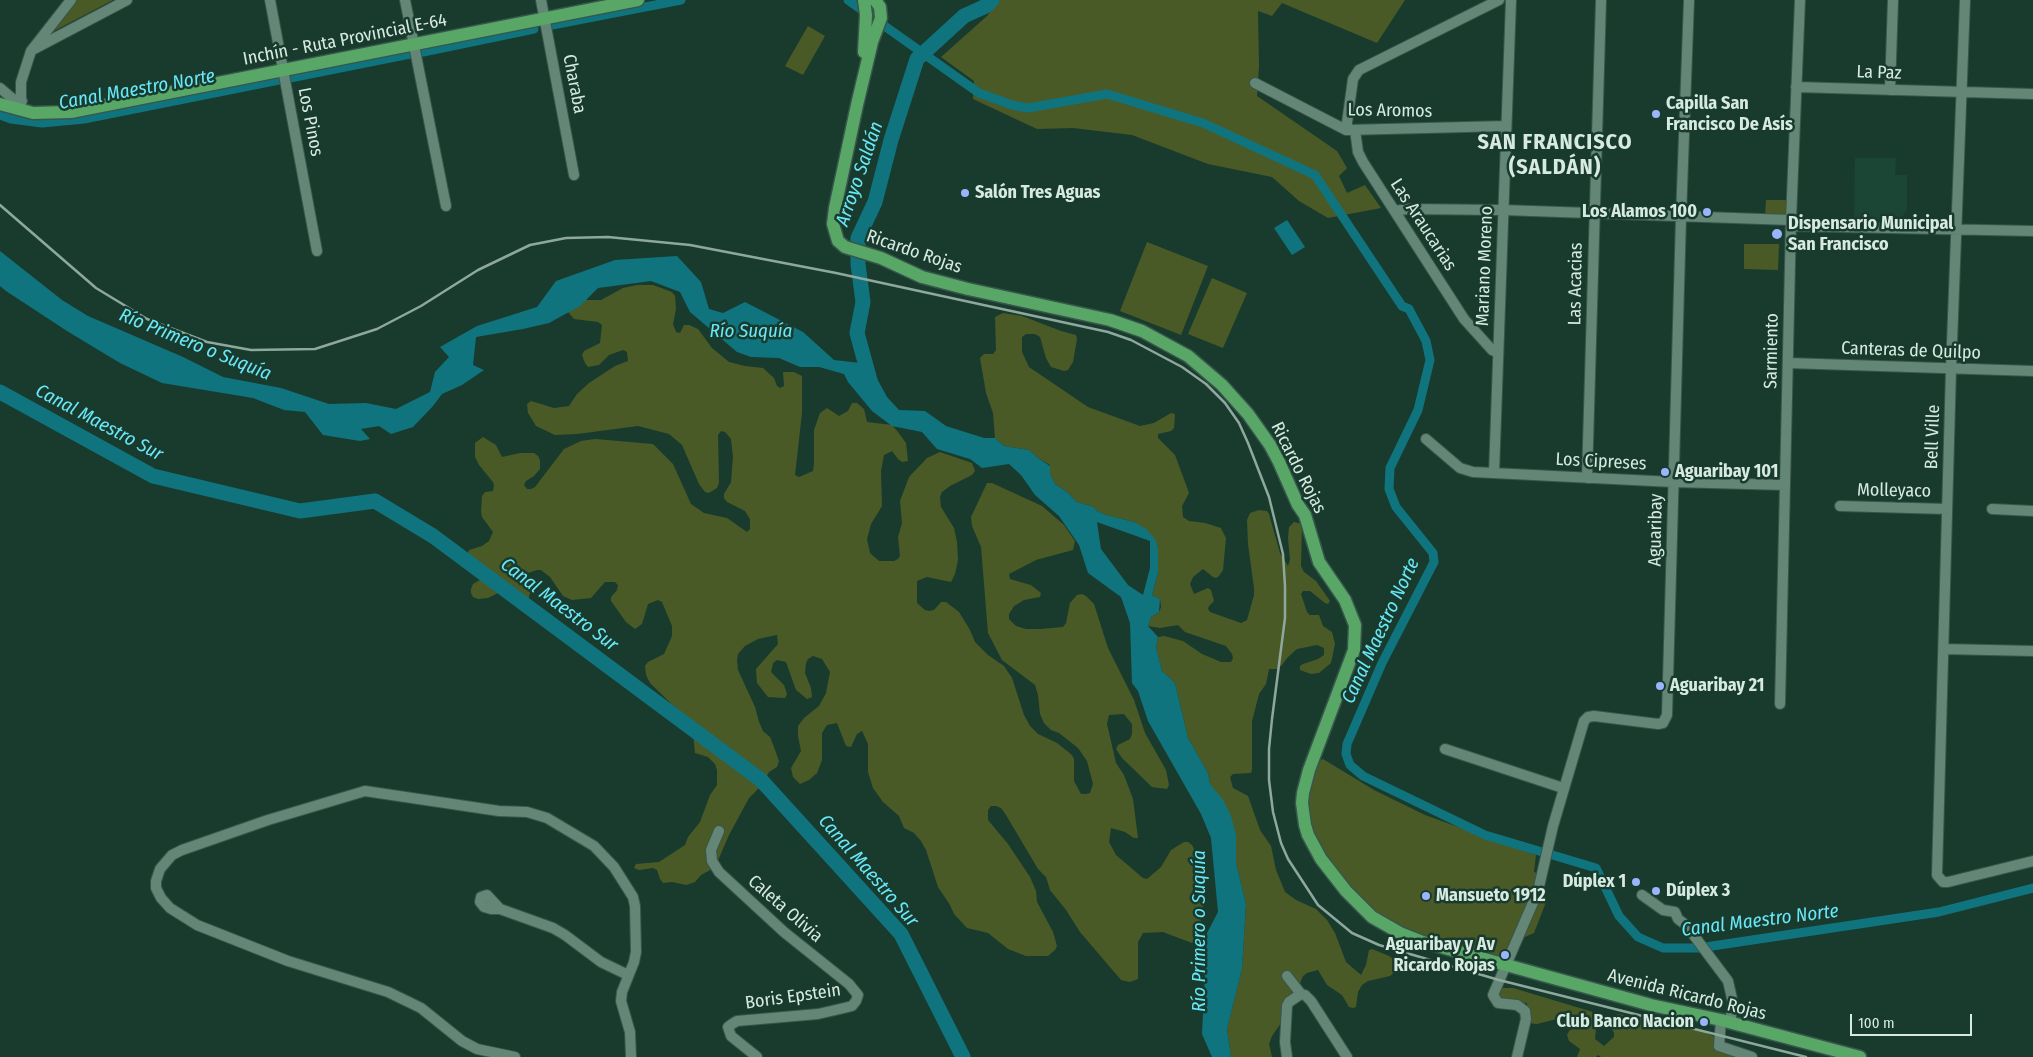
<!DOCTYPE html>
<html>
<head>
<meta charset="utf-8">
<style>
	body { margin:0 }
	#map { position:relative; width:2033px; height:1057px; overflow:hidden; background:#193b2e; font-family:"Fira Sans Condensed",sans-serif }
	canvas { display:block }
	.scale { position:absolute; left:1850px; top:1014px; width:122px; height:22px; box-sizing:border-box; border:2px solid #d7eae1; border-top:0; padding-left:6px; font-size:15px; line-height:18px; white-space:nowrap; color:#d7eae1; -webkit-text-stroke:4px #193b2e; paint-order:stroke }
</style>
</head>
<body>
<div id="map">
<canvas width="2033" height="1057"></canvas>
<div class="scale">100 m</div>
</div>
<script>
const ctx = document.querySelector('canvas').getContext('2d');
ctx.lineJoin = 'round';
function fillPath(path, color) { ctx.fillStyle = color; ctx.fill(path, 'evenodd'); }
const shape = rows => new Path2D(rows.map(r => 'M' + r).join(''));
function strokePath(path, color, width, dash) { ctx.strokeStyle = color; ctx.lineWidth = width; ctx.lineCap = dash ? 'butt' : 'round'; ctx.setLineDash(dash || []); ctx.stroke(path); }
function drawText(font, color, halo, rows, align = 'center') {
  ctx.font = font + ' "Fira Sans Condensed",sans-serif'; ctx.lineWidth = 5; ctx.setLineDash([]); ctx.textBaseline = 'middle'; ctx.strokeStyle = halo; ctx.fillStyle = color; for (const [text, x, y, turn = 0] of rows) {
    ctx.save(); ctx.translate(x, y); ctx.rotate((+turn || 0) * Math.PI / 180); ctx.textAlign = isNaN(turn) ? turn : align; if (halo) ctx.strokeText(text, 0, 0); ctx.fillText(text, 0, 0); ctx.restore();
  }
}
fillPath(shape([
	[1855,158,1896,158,1895,175,1907,175,1907,209,1901,219,1854,219]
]), '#1b4636');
fillPath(shape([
	[76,0,113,0,52,32],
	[999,0,1405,0,1377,43,1282,3,1272,16,1258,11,1259,66,1257,96,1337,151,1347,168,1339,176,1347,193,1365,185,1381,208,1328,218,1299,201,1272,177,1208,164,1132,135,1073,128,1037,129,973,99,974,81,941,57,987,16],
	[808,26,825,36,803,75,785,66],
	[1766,200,1788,200,1788,218,1765,218],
	[1147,242,1208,266,1181,335,1120,311],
	[1744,244,1779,244,1778,270,1744,269],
	[1212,278,1247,293,1223,348,1188,334],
	[637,285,653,285,672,292,675,296,676,309,673,324,676,332,680,333,684,325,689,325,698,329,712,348,729,362,745,366,763,368,774,378,777,386,780,388,784,386,783,372,794,372,802,376,802,413,795,475,799,477,813,471,814,463,814,430,820,413,827,408,839,416,848,411,852,403,857,403,864,409,867,422,892,425,898,432,906,443,908,461,902,462,898,459,892,451,884,455,881,471,882,506,871,524,867,539,870,553,879,561,894,561,898,559,900,556,898,537,902,523,900,501,909,477,927,458,940,452,972,463,975,471,972,475,950,486,942,492,940,497,941,507,954,528,957,542,958,560,955,574,951,582,927,577,917,581,917,603,925,610,929,611,934,610,941,602,946,602,959,612,970,630,975,642,988,655,1004,666,1012,678,1024,715,1030,726,1038,734,1057,743,1072,755,1074,759,1074,781,1081,794,1086,794,1090,793,1093,784,1087,761,1078,748,1059,733,1051,730,1044,723,1040,714,1038,695,1035,685,1002,660,988,633,981,547,972,526,971,517,987,483,992,483,1042,506,1064,525,1075,541,1073,550,1036,560,1009,574,1010,579,1031,585,1041,593,1040,597,1024,600,1014,606,1009,614,1009,619,1016,626,1026,629,1041,629,1063,627,1066,623,1070,603,1077,595,1082,594,1086,596,1094,604,1108,648,1134,700,1145,733,1166,770,1169,785,1167,789,1152,787,1122,758,1116,749,1118,745,1130,739,1132,734,1132,724,1124,714,1109,715,1107,724,1116,763,1124,775,1133,799,1138,838,1134,838,1125,832,1111,828,1109,842,1116,855,1143,878,1147,879,1161,867,1171,850,1184,842,1188,842,1192,845,1197,854,1203,878,1204,903,1197,940,1192,943,1163,932,1143,933,1138,942,1138,979,1130,982,1121,980,1080,932,1066,910,1050,890,1046,877,1038,869,1006,815,1001,808,996,806,991,806,988,810,988,820,1008,844,1030,877,1036,891,1037,902,1053,932,1057,946,1055,950,1048,956,1026,956,1008,949,988,933,967,928,954,914,950,905,938,887,926,850,921,841,914,833,904,828,899,816,883,802,873,788,868,772,868,744,862,731,857,734,851,747,846,746,837,723,827,725,822,733,822,760,817,773,809,780,800,784,793,777,791,768,801,751,798,736,798,726,804,718,819,706,826,693,830,672,822,659,813,656,808,659,806,663,805,673,811,688,812,697,807,699,796,690,786,662,777,660,773,663,771,672,784,685,787,694,785,698,768,697,757,683,756,669,778,644,777,635,758,639,745,646,738,654,737,660,738,670,755,707,759,722,763,731,770,737,774,747,779,761,777,767,769,772,762,785,749,798,729,835,716,865,714,868,701,875,695,882,686,885,672,882,663,883,660,879,657,870,653,868,639,870,634,868,636,864,659,862,685,845,688,837,700,822,710,795,717,785,717,770,715,764,708,757,695,753,692,724,650,683,646,675,645,666,648,662,664,654,672,636,672,626,662,602,658,600,648,604,642,624,635,629,626,622,611,601,611,597,617,590,618,585,615,582,605,582,591,598,572,600,563,596,550,577,541,570,537,570,528,573,525,577,530,593,528,601,517,601,500,592,488,598,478,599,473,597,471,593,471,589,473,584,485,577,485,568,473,562,467,554,469,550,482,546,489,541,493,532,482,517,481,512,482,496,485,492,493,491,494,486,493,482,479,465,475,457,475,443,483,437,496,445,502,457,520,453,534,453,538,456,540,460,540,469,534,476,526,481,524,485,527,489,531,489,535,487,564,449,581,441,595,439,653,444,673,464,691,504,704,513,727,518,747,532,750,529,750,519,745,511,727,502,724,498,724,494,731,482,733,457,731,439,725,432,721,431,718,435,719,483,717,488,709,493,705,492,699,484,682,445,669,434,638,426,577,434,555,435,536,426,528,413,527,404,531,401,554,408,569,406,577,394,589,383,615,366,628,361,627,352,623,350,609,355,599,365,588,367,585,363,582,355,584,351,600,343,602,325,598,322,574,319,568,312,581,300,601,300,623,288],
	[1003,313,1022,316,1061,331,1076,335,1077,339,1073,362,1068,370,1064,371,1051,367,1046,358,1040,337,1035,334,1026,334,1022,337,1022,352,1029,367,1088,407,1140,426,1154,423,1171,413,1175,414,1174,428,1171,431,1158,434,1158,438,1175,455,1189,493,1182,506,1183,517,1189,521,1205,523,1221,528,1226,538,1223,570,1219,576,1216,578,1213,577,1203,569,1193,577,1190,584,1194,594,1208,588,1211,590,1214,601,1209,606,1208,609,1210,612,1241,623,1247,620,1254,595,1254,588,1248,544,1247,520,1250,513,1259,510,1267,511,1269,514,1280,553,1288,566,1290,560,1288,538,1289,527,1294,522,1302,524,1301,566,1304,572,1316,581,1330,601,1328,604,1325,603,1310,591,1303,591,1301,594,1307,612,1310,615,1319,615,1323,626,1332,632,1335,644,1331,663,1319,673,1311,674,1300,670,1300,666,1303,664,1318,659,1324,655,1324,648,1317,645,1297,649,1288,657,1281,666,1277,669,1269,669,1266,684,1259,694,1252,721,1252,770,1251,773,1233,774,1230,777,1233,788,1248,796,1260,830,1271,846,1276,870,1285,892,1296,900,1316,909,1327,920,1335,933,1346,962,1361,975,1366,965,1369,950,1372,949,1389,956,1396,961,1398,969,1390,976,1368,981,1362,985,1358,992,1356,1007,1353,1008,1349,1007,1342,995,1327,985,1318,970,1307,973,1303,976,1288,1013,1272,1036,1269,1044,1272,1057,1231,1057,1227,1029,1242,969,1246,904,1236,863,1236,835,1210,784,1208,773,1188,738,1175,683,1162,671,1156,647,1158,637,1164,636,1183,641,1202,654,1221,662,1231,662,1233,658,1232,654,1226,646,1185,632,1178,625,1160,628,1148,626,1151,617,1159,612,1161,607,1160,599,1152,595,1158,573,1158,548,1134,522,1106,515,1097,511,1094,507,1077,502,1067,492,1055,484,1050,474,1050,465,1038,458,1029,450,1004,446,995,438,993,413,986,393,980,358,984,354,993,354,996,350,995,317],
	[1323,759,1374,790,1425,815,1536,855,1534,872,1538,873,1545,888,1546,902,1534,933,1511,943,1504,960,1427,939,1376,914,1325,861,1311,831,1306,803,1316,763],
	[1500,988,1513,988,1593,1012,1597,1019,1595,1039,1604,1046,1614,1037,1614,1033,1609,1023,1609,1018,1618,1014,1643,1018,1703,1032,1718,1038,1742,1057,1601,1057,1598,1055,1596,1057,1577,1057,1580,1049,1569,1041,1567,1035,1569,1031,1579,1024,1578,1018,1557,1019,1537,1024,1528,1023,1527,1003,1500,1001,1496,993]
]), '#495a26');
fillPath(shape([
	[1287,220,1305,247,1292,255,1274,228],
	[0,251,62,300,88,316,183,357,223,377,281,388,329,404,366,403,396,409,430,392,435,372,449,357,440,347,477,326,537,307,556,281,615,260,677,256,701,282,709,309,723,313,745,302,803,332,834,360,869,364,887,397,899,410,925,411,946,426,984,438,995,438,1004,446,1029,450,1038,458,1050,466,1050,474,1055,484,1067,492,1077,502,1094,507,1097,511,1106,515,1134,522,1146,529,1155,539,1158,548,1158,573,1152,595,1160,599,1159,612,1151,617,1148,626,1158,637,1156,647,1162,671,1175,683,1188,738,1208,773,1210,784,1223,800,1231,816,1236,835,1236,863,1246,904,1242,969,1227,1029,1231,1057,1212,1057,1202,1034,1207,933,1218,912,1211,838,1201,814,1148,721,1138,691,1132,683,1130,623,1121,597,1088,573,1079,545,1059,516,1035,495,1021,475,1009,464,982,468,970,459,937,449,922,432,892,426,872,411,848,382,844,374,819,367,800,367,779,358,751,357,737,352,690,312,680,292,651,281,598,288,580,306,549,323,523,329,476,337,473,365,484,370,462,385,442,394,433,406,413,427,391,434,379,426,361,429,370,439,360,441,323,435,305,412,284,410,253,398,162,383,120,363,67,331,6,291,0,286],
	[1097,522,1150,541,1150,568,1143,595,1128,585,1101,549]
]), '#10747f');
strokePath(shape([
	[848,0,979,93,1012,105,1028,108,1107,94,1203,123,1315,175,1402,306,1409,309,1426,341,1430,360,1418,410,1390,468,1389,489,1396,507,1433,553,1434,562,1382,663,1347,744,1346,754,1350,765,1363,776,1485,835,1596,868,1619,916,1638,937,1663,948,1699,948,1939,912,2033,888],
	[552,25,681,0],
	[423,52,534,29],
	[290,78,410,54],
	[0,115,11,119,42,123,84,119,279,80]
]), '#10747f', 9);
strokePath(shape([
	[871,384,857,333,863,302,858,264,858,238,875,202,891,140,917,59,964,16,986,6,992,0],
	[0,392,153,476,300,511,375,501,433,536,761,780,901,934,963,1057]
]), '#10747f', 15);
const minor = shape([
	[270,0,317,251],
	[405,0,446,206],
	[541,0,574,175],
	[1965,0,1951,369,1937,875,1943,882,1948,882,2033,861],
	[34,49,127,0],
	[1255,83,1346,130,1506,126],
	[1796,87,2033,94],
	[0,88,13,99,22,101],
	[1890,90,1893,0],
	[21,110,21,82,31,51,71,0],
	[1346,130,1353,79,1359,70,1499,0],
	[1355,130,1358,152,1363,162,1464,319,1492,350,1498,353],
	[1395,211,1407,209,1503,210,1791,220],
	[1791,226,2033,231],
	[1788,363,2033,371],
	[1426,439,1460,468,1473,472,1673,482,1785,485],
	[1494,473,1511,0],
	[1587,478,1601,0],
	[1840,506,1947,509],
	[1992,509,2033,511],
	[1944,649,2033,651],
	[1780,704,1791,220,1800,0],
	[1445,749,1563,788],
	[719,831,711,850,712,861,719,872,784,932,849,984,858,995,856,1001,852,1006,844,1008,818,1014,737,1021,732,1024,728,1027,731,1036,757,1057],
	[1642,895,1663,910,1675,912,1678,919,1686,925,1728,981,1733,1003,1730,1023],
	[500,909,491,909,484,907,480,902,481,897,487,895,500,909,553,928,565,935,601,962,628,975],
	[1287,976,1301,994,1305,995,1311,1001,1347,1057],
	[1721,1020,1719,1046,1752,1057],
	[515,1057,477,1049,462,1041,421,1008,388,992,288,961,197,925,170,908,161,898,156,888,156,881,160,869,172,855,182,850,268,820,365,791,499,811,527,812,547,818,594,846,614,867,633,897,635,906,636,952,634,962,622,992,621,1001,630,1032,631,1057],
	[1287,1057,1285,1042,1287,1006,1289,1002,1301,994],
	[1517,1057,1526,1019,1525,1011,1517,1005,1498,1003,1493,995,1538,891,1553,826,1584,721,1588,717,1594,716,1658,724,1663,723,1667,715,1681,217,1689,0]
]);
const major = shape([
	[864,0,866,15,864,52],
	[875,0,880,7,881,18,872,42,857,105,835,208,833,224,838,241,845,247,881,258,922,277,968,289,1110,320,1142,331,1188,356,1222,385,1248,414,1270,445,1279,462,1298,505,1305,515,1319,562,1345,600,1355,625,1354,650,1309,770,1303,793,1302,803,1305,825,1308,835,1321,859,1346,891,1372,917,1400,933,1423,942,1651,1005,1721,1020,1860,1057],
	[0,104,33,113,71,112,638,0]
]);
strokePath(minor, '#38564b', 12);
strokePath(major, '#38564b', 15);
strokePath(minor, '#638677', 10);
strokePath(major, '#58a767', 12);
strokePath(shape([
	[0,205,96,288,147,319,207,342,251,350,315,349,377,329,421,306,478,270,530,245,566,238,608,237,690,245,836,273,1108,332,1131,340,1182,367,1206,384,1225,403,1239,423,1248,443,1269,497,1283,554,1285,586,1285,618,1272,719,1269,749,1269,780,1273,812,1281,843,1288,859,1318,905,1352,933,1379,945,1499,980,1806,1057]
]), '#8fa89d', 2.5);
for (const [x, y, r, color] of [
	[1656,114,5,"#9bb5fd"],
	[965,193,5,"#9bb5fd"],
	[1707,212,5,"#9bb5fd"],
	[1777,234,6,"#9bb5fd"],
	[1665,472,5,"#9bb5fd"],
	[1660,686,5,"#9bb5fd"],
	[1636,882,5,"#9bb5fd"],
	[1656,891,5,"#9bb5fd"],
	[1426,896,5,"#9bb5fd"],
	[1505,955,5,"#9bb5fd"],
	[1704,1022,5,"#9bb5fd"]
]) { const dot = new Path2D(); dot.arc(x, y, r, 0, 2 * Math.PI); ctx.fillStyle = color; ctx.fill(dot); strokePath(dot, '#193b2e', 2); }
drawText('18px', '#d7eae1', '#193b2e', [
	["Inchín - Ruta Provincial E-64",345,40,-11],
	["La Paz",1879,73,2],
	["Charaba",574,84,79],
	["Los Aromos",1390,111,1],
	["Los Pinos",310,122,79],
	["Las Araucarias",1423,225,57],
	["Ricardo Rojas",914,252,19],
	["Mariano Moreno",1485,266,-88],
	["Las Acacias",1576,284,-89],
	["Sarmiento",1772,351,-89],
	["Canteras de Quilpo",1911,351,2],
	["Bell Ville",1933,437,-88],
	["Los Cipreses",1601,462,3],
	["Ricardo Rojas",1298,468,63],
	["Molleyaco",1894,491,1],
	["Aguaribay",1656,530,-89],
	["Caleta Olivia",785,909,41],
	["Avenida Ricardo Rojas",1687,995,14],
	["Boris Epstein",793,997,-8]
]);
drawText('bold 18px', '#d7eae1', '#193b2e', [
	["Capilla San",1666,104],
	["Francisco De Asís",1666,125],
	["Salón Tres Aguas",975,193],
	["Los Alamos 100",1697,212,"right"],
	["Dispensario Municipal",1788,224],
	["San Francisco",1788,245],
	["Aguaribay 101",1675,472],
	["Aguaribay 21",1670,686],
	["Dúplex 1",1626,882,"right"],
	["Dúplex 3",1666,891],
	["Mansueto 1912",1436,896],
	["Aguaribay y Av",1495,945,"right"],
	["Ricardo Rojas",1495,966,"right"],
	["Club Banco Nacion",1694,1022,"right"]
], 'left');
drawText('italic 19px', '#69e8f9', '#193b2e', [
	["Canal Maestro Norte",137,90,-10],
	["Arroyo Saldán",860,174,-71],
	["Río Suquía",751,332],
	["Río Primero o Suquía",195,345,22],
	["Canal Maestro Sur",99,423,28],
	["Canal Maestro Sur",559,605,37],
	["Canal Maestro Norte",1381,631,-65],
	["Canal Maestro Sur",868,871,49],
	["Canal Maestro Norte",1760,921,-7],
	["Río Primero o Suquía",1200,931,-90]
]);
ctx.letterSpacing = '1px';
drawText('bold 22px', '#d7eae1', '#193b2e', [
	["SAN FRANCISCO",1555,143],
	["(SALDÁN)",1555,168]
]);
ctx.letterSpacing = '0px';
</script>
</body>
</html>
